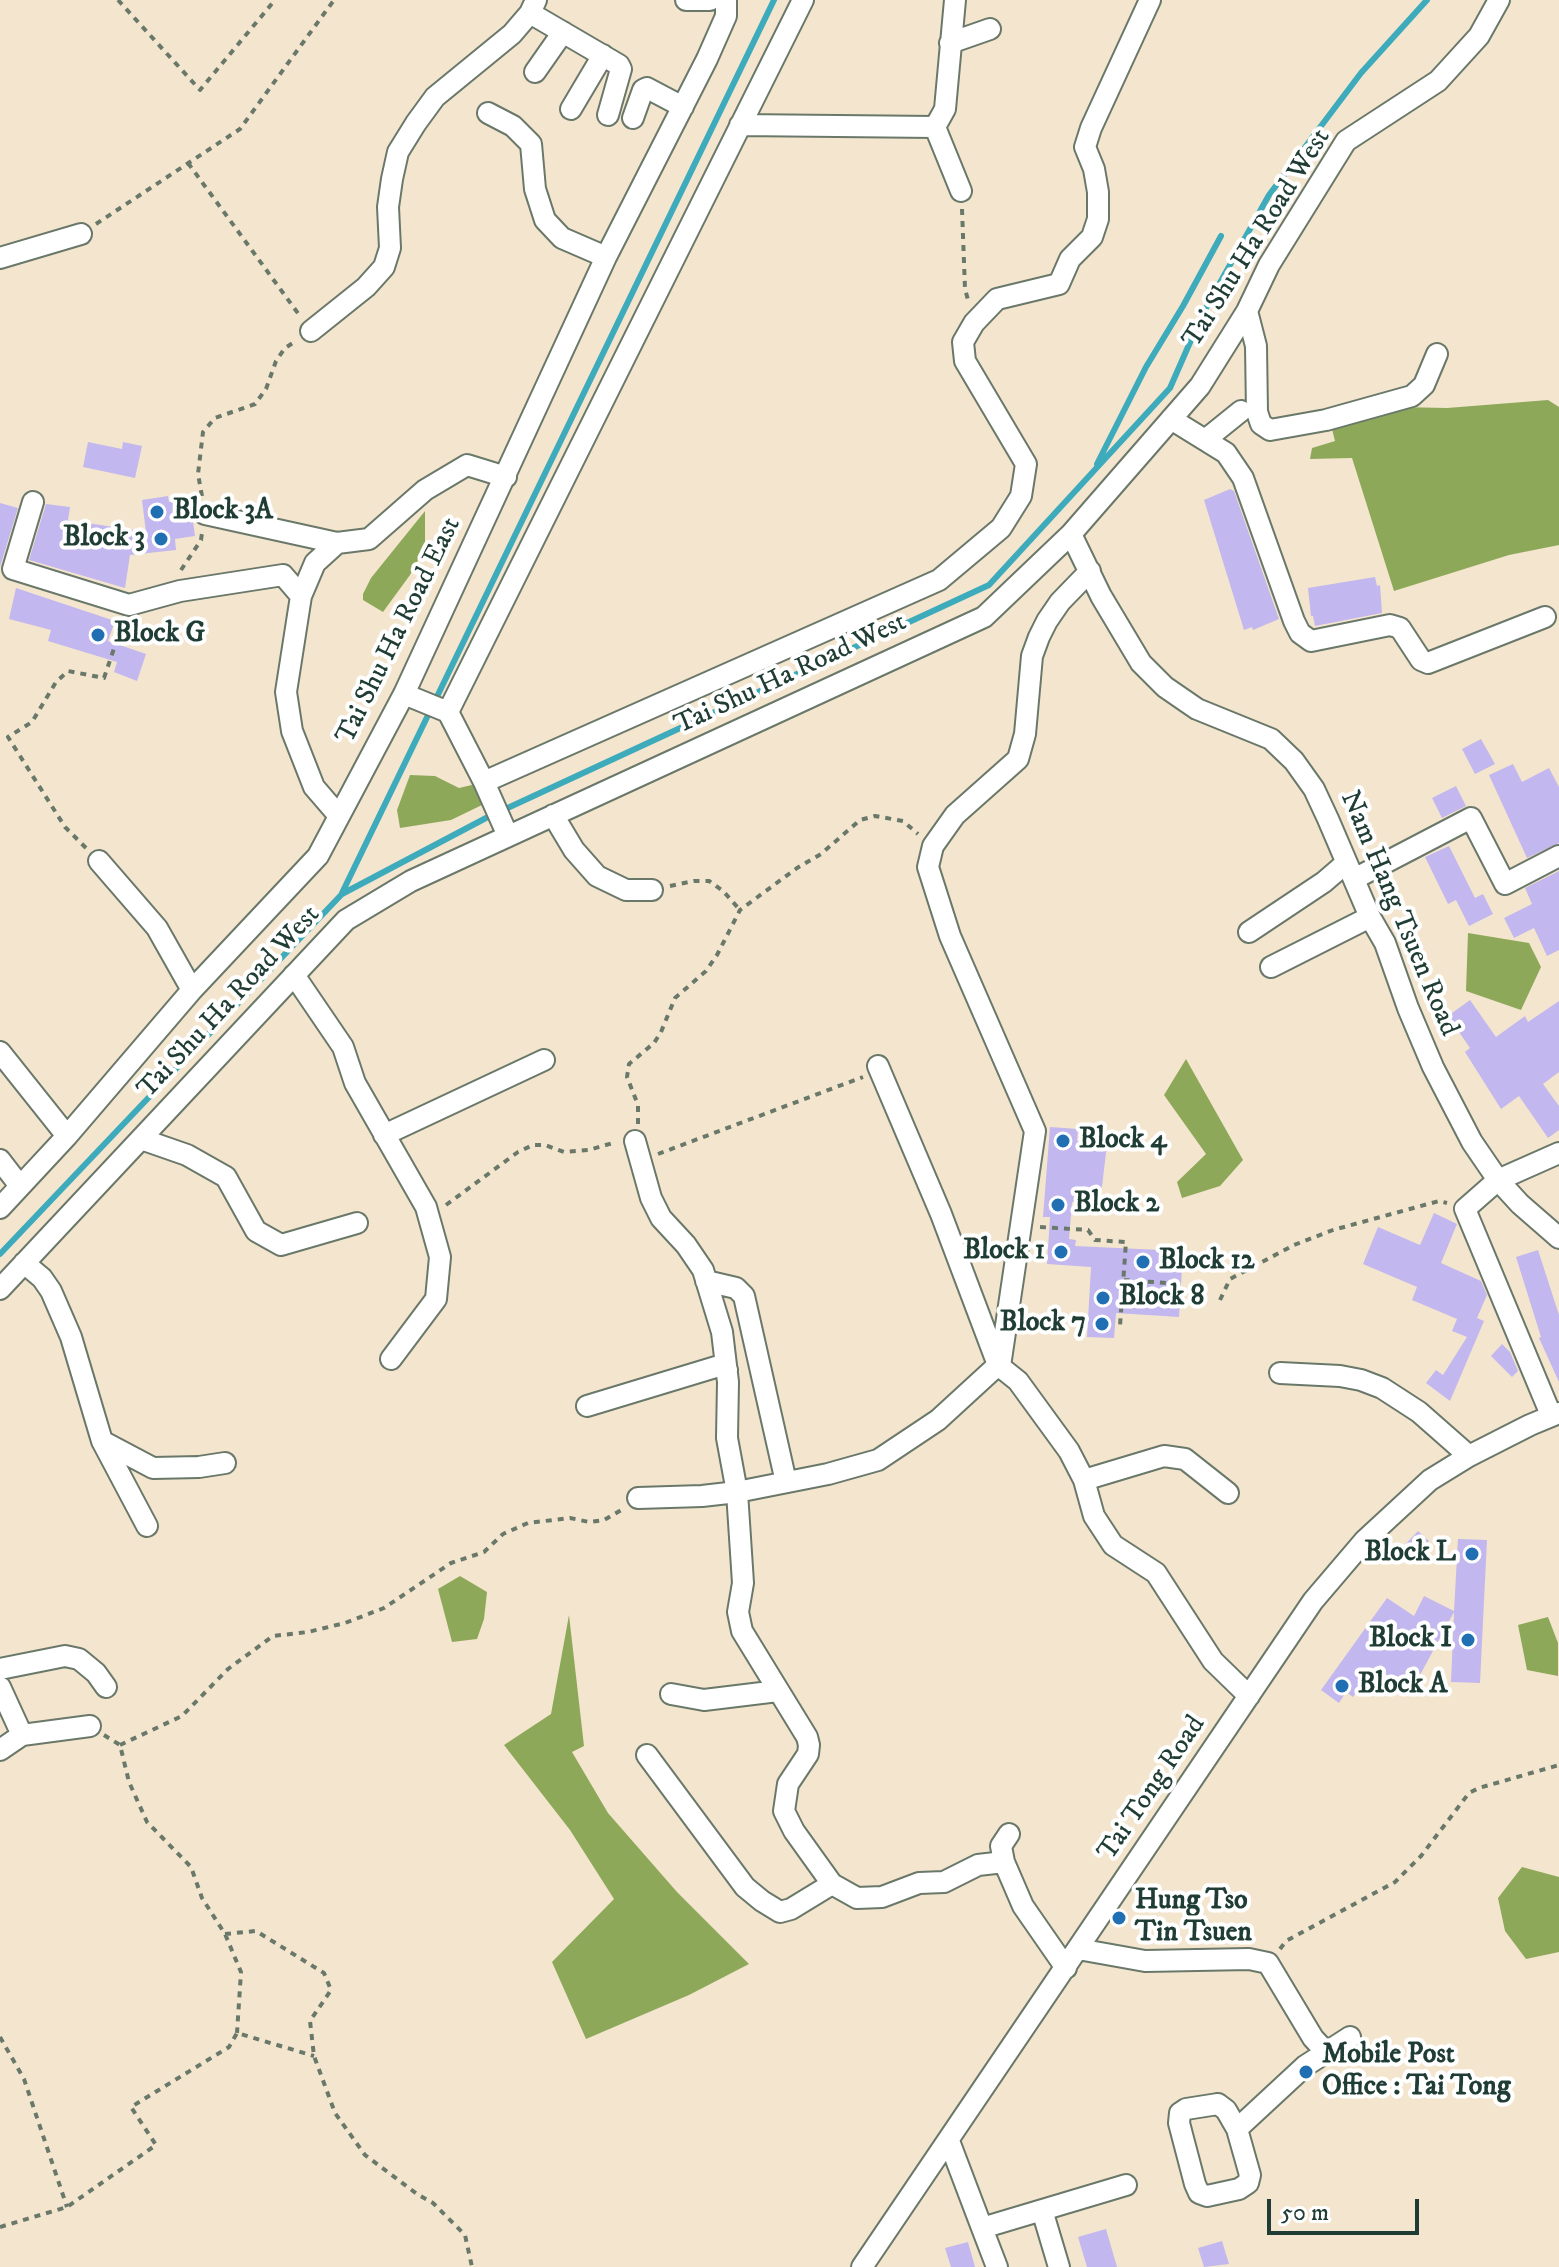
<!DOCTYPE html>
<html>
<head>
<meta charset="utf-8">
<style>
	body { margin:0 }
	#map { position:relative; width:1559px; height:2267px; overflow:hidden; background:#f4e6ce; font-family:"IM FELL DW Pica",serif }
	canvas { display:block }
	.scale { position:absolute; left:1267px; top:2199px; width:152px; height:36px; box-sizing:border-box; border:4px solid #1f3d34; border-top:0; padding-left:10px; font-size:24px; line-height:28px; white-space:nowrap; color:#1f3d34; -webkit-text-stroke:6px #fff; paint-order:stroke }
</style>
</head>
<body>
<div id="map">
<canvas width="1559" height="2267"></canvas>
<div class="scale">50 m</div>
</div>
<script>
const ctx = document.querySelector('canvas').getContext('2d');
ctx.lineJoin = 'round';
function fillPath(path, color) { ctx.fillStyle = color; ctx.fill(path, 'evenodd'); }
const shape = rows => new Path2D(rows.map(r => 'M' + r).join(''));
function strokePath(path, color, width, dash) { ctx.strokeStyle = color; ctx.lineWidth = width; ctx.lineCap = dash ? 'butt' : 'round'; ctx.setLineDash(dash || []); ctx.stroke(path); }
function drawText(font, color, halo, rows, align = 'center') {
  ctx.font = font + ' "IM FELL DW Pica",serif'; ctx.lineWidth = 8; ctx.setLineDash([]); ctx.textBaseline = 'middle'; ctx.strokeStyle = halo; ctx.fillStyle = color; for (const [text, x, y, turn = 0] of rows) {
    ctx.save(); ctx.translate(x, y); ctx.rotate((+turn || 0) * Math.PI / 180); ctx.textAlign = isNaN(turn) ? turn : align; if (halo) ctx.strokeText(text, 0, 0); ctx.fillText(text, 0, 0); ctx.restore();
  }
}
fillPath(shape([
	[1548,400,1559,407,1559,545,1509,555,1394,591,1352,458,1310,459,1312,448,1335,441,1331,425,1400,407,1447,408],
	[425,511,425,547,410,575,383,612,363,600,363,594,371,578],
	[410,775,435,776,459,788,476,784,484,804,451,820,400,828,397,810],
	[1468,933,1529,943,1541,967,1521,1010,1466,991],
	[1186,1059,1243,1160,1220,1186,1182,1198,1177,1182,1206,1154,1164,1095],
	[460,1576,487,1592,484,1619,477,1639,452,1642,438,1589],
	[569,1615,584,1746,572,1752,608,1813,677,1892,749,1964,689,1995,586,2039,552,1962,614,1899,570,1830,504,1745,551,1714],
	[1548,1617,1558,1643,1558,1676,1527,1670,1518,1625],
	[1522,1867,1559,1877,1559,1952,1526,1959,1505,1931,1498,1898]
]), '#8ea85a');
strokePath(shape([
	[1097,464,1146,367,1183,306,1221,236],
	[342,893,774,0],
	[0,1254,342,894,486,818,989,585,1170,388,1202,315,1269,195,1361,73,1427,0]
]), '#3eabbd', 6);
fillPath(shape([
	[88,442,122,449,123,442,142,446,135,478,83,467],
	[1230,489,1234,491,1279,619,1253,630,1252,627,1244,630,1204,500],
	[168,496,169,502,190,499,195,536,175,539,176,550,130,555,125,588,29,560,46,504,70,507,68,520,146,532,142,500],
	[0,503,18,508,0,567],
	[1375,577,1377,586,1380,585,1382,613,1315,626,1313,616,1311,616,1308,588],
	[16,588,115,621,108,641,146,654,137,681,114,672,117,662,48,641,51,630,9,619],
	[1481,739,1495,764,1475,774,1462,749],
	[1513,764,1522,782,1549,768,1559,787,1559,843,1527,858,1489,775],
	[1456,786,1466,806,1442,818,1432,798],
	[1449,846,1475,898,1483,894,1493,914,1469,926,1456,900,1448,904,1425,857],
	[1559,871,1559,950,1547,956,1534,928,1514,938,1504,918,1532,904,1525,888],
	[1470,1000,1496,1037,1525,1016,1528,1022,1559,1001,1559,1072,1543,1084,1559,1106,1559,1130,1548,1138,1519,1096,1501,1109,1465,1052,1470,1048,1448,1016],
	[1050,1127,1078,1129,1077,1141,1107,1144,1100,1204,1072,1202,1069,1239,1076,1240,1075,1246,1183,1251,1179,1317,1116,1313,1114,1338,1087,1337,1091,1267,1047,1264,1050,1217,1043,1217],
	[1434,1213,1457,1224,1441,1263,1481,1281,1487,1295,1477,1318,1484,1321,1450,1401,1426,1383,1436,1370,1443,1375,1467,1337,1452,1331,1457,1319,1412,1300,1417,1287,1363,1264,1378,1227,1420,1245],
	[1538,1250,1559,1315,1559,1382,1539,1338,1541,1337,1516,1257],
	[1502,1344,1510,1352,1518,1371,1512,1377,1491,1356],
	[1418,1531,1429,1541,1409,1563,1398,1552],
	[1458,1539,1487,1540,1480,1683,1451,1682,1454,1612,1413,1688,1373,1668,1353,1697,1346,1692,1339,1703,1321,1690,1387,1598,1414,1616,1424,1596,1454,1611],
	[1106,2229,1117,2267,1087,2267,1078,2237],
	[1222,2241,1229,2264,1204,2267,1198,2248],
	[968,2242,975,2267,951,2267,945,2248]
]), '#c2b7ee');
const minor = shape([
	[686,0,710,0],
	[530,13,619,65,621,69,608,115],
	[950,43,990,29],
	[535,72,563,32],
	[571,109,603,55],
	[488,113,513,126,531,144,535,189,545,220,562,238,606,257],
	[633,118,643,90,647,88,683,107],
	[740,125,935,127,945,109,955,0],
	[935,127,961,191],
	[0,258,81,234],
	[1247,311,1256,346,1257,412,1261,424,1270,430,1326,420,1412,396,1424,385,1437,354],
	[311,331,366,287,384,267,390,248,388,207,392,179,398,152,416,123,435,97,512,34,530,13,536,0],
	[1171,419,1226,453,1243,478,1294,621,1300,633,1311,641,1390,625,1400,628,1421,660,1428,663,1545,617],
	[1205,440,1241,411],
	[33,502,13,569,129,605,180,591,283,575,301,596],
	[205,514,337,543,369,539,425,490,467,465,506,477],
	[1071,534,1101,596,1141,663,1165,687,1197,709,1271,739,1294,761,1314,789,1328,819,1370,917,1385,943,1408,1008,1433,1067,1472,1142,1498,1180,1520,1204,1559,1238],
	[337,543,315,563,301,596,286,692,292,731,314,787,339,816],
	[404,694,448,712,484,782,508,836],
	[448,712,803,0],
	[484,782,939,580,1001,528,1021,496,1026,464,965,361,963,342,974,323,997,299,1059,284,1070,259,1092,237,1098,219,1098,192,1094,169,1085,147,1091,128,1150,0],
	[553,815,574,850,597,876,626,890,652,890],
	[99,861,157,928,192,990],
	[1354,879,1471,818,1505,884,1559,856],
	[1249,932,1324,882,1346,863],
	[1271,967,1370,917],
	[294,975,343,1047,355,1083,426,1207,440,1257,436,1299,391,1359],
	[0,1052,67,1136],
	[878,1066,941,1214,998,1365,1018,1381,1069,1451,1084,1480,1094,1516,1113,1545,1156,1573,1213,1661,1249,1696],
	[384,1135,544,1060],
	[141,1139,187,1155,226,1177,256,1231,281,1245,357,1223],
	[635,1141,651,1198,661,1218,686,1245,703,1270,722,1332,728,1382,727,1438,737,1492,743,1583,738,1612,742,1631,807,1737,809,1745,808,1754,788,1784,784,1811,794,1831,832,1884,857,1898,882,1897,919,1883,944,1882,978,1865,1004,1862],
	[0,1160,20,1186],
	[0,1208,67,1136,192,990,318,856,404,694,606,257,707,59,726,16,726,0],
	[24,1263,42,1278,51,1291,71,1337,102,1441,147,1526],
	[706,1281,736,1288,744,1296,786,1482],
	[0,1289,346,920,411,881,984,617,1071,534,1200,386,1247,311,1269,265,1346,141,1438,81,1479,36,1499,0],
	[1000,1366,1035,1131,950,936,928,867,933,846,955,815,1018,759,1025,734,1032,656,1039,637,1047,621,1060,602,1090,571],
	[1280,1373,1340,1376,1361,1380,1382,1388,1419,1412,1469,1456],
	[587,1406,719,1366,727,1370],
	[1551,1415,1465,1209,1498,1180,1559,1153],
	[102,1441,153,1468,199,1467,225,1463],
	[1084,1480,1164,1456,1185,1459,1228,1493],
	[638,1498,702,1496,737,1492,828,1474,878,1460,938,1420,998,1365],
	[0,1669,65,1656,79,1659,96,1673,106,1687],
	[0,1687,22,1735,0,1750],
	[671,1694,704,1700,778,1691],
	[22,1735,90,1726],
	[647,1755,745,1887,762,1901,780,1912,791,1909,832,1884],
	[1009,1834,1001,1846,1004,1862,1023,1906,1066,1968],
	[1078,1949,1145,1961,1249,1959,1268,1963,1313,2038,1326,2052],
	[1218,2104,1226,2110,1237,2129,1250,2175,1248,2183,1239,2189,1207,2196,1199,2193,1195,2184,1179,2123,1180,2113,1186,2109,1218,2104],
	[1237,2129,1305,2066,1350,2037],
	[949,2141,982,2228,1126,2185],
	[1042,2210,1059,2267],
	[982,2228,997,2267],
	[862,2267,1313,1601,1365,1540,1430,1480,1469,1456,1530,1425,1559,1413]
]);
strokePath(minor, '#6a786a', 24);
strokePath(shape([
	[118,0,200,90,275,0],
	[188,163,300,316],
	[962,209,965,289,968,300],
	[96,224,240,129,334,0],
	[202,496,198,474,203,432,215,418,255,404,266,389,276,361,285,348,296,341],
	[181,570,201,540,202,533],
	[86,848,65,827,8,737,32,722,56,682,68,671,104,678,123,622],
	[670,886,694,881,709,881,723,891,740,910],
	[638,1124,638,1105,627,1077,629,1064,654,1043,661,1032,675,998,706,971,717,955,740,910,797,868,821,854,860,820,875,816,903,821,918,834],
	[658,1154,863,1077],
	[446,1205,518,1152,533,1145,545,1145,564,1152,589,1150,616,1142],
	[1040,1227,1088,1230,1095,1240,1126,1242,1120,1326],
	[1124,1280,1181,1284],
	[1220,1300,1230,1279,1294,1245,1333,1230,1439,1201,1447,1203],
	[104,1735,120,1745,129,1782,147,1822,191,1867,202,1898,225,1934,241,1972,237,2033],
	[120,1745,182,1716,228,1669,273,1636,308,1632,345,1623,384,1608,451,1563,484,1552,503,1534,528,1523,570,1518,589,1522,604,1520,623,1509],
	[225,1934,256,1931,324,1973,331,1990,310,2021,314,2056,335,2113,365,2155,417,2194,433,2203,465,2235,472,2267],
	[1280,1949,1286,1941,1395,1882,1421,1856,1469,1793,1479,1788,1559,1765],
	[0,2037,24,2079,67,2207],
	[0,2227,67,2207,156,2145,131,2107,229,2047,237,2033,314,2056]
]), '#6a786a', 4, [6, 6]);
strokePath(minor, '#fff', 20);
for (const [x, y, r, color] of [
	[157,512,8,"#1f6fb2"],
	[161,539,8,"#1f6fb2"],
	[98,635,8,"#1f6fb2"],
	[1063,1141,8,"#1f6fb2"],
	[1058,1205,8,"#1f6fb2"],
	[1061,1252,8,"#1f6fb2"],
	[1143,1262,8,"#1f6fb2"],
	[1103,1298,8,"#1f6fb2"],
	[1102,1324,8,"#1f6fb2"],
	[1472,1554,8,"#1f6fb2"],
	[1468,1640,8,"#1f6fb2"],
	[1342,1686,8,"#1f6fb2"],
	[1119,1918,8,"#1f6fb2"],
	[1306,2072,8,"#1f6fb2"]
]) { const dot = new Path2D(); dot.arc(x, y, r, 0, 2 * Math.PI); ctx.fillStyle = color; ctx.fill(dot); strokePath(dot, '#fff', 3); }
drawText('28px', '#1f3d34', '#fff', [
	["Tai Shu Ha Road West",1258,239,-58],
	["Tai Shu Ha Road East",400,631,-64],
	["Tai Shu Ha Road West",791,675,-25],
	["Nam Hang Tsuen Road",1398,914,67],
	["Tai Shu Ha Road West",230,1003,-47],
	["Tai Tong Road",1153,1789,-56]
]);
drawText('bold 28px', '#1f3d34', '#fff', [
	["Block 3A",173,512],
	["Block 3",145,539,"right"],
	["Block G",114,635],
	["Block 4",1079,1141],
	["Block 2",1074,1205],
	["Block 1",1045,1252,"right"],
	["Block 12",1159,1262],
	["Block 8",1119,1298],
	["Block 7",1086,1324,"right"],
	["Block L",1456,1554,"right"],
	["Block I",1452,1640,"right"],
	["Block A",1358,1686],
	["Hung Tso",1135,1902],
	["Tin Tsuen",1135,1934],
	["Mobile Post",1322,2056],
	["Office : Tai Tong",1322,2088]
], 'left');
</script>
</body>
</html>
